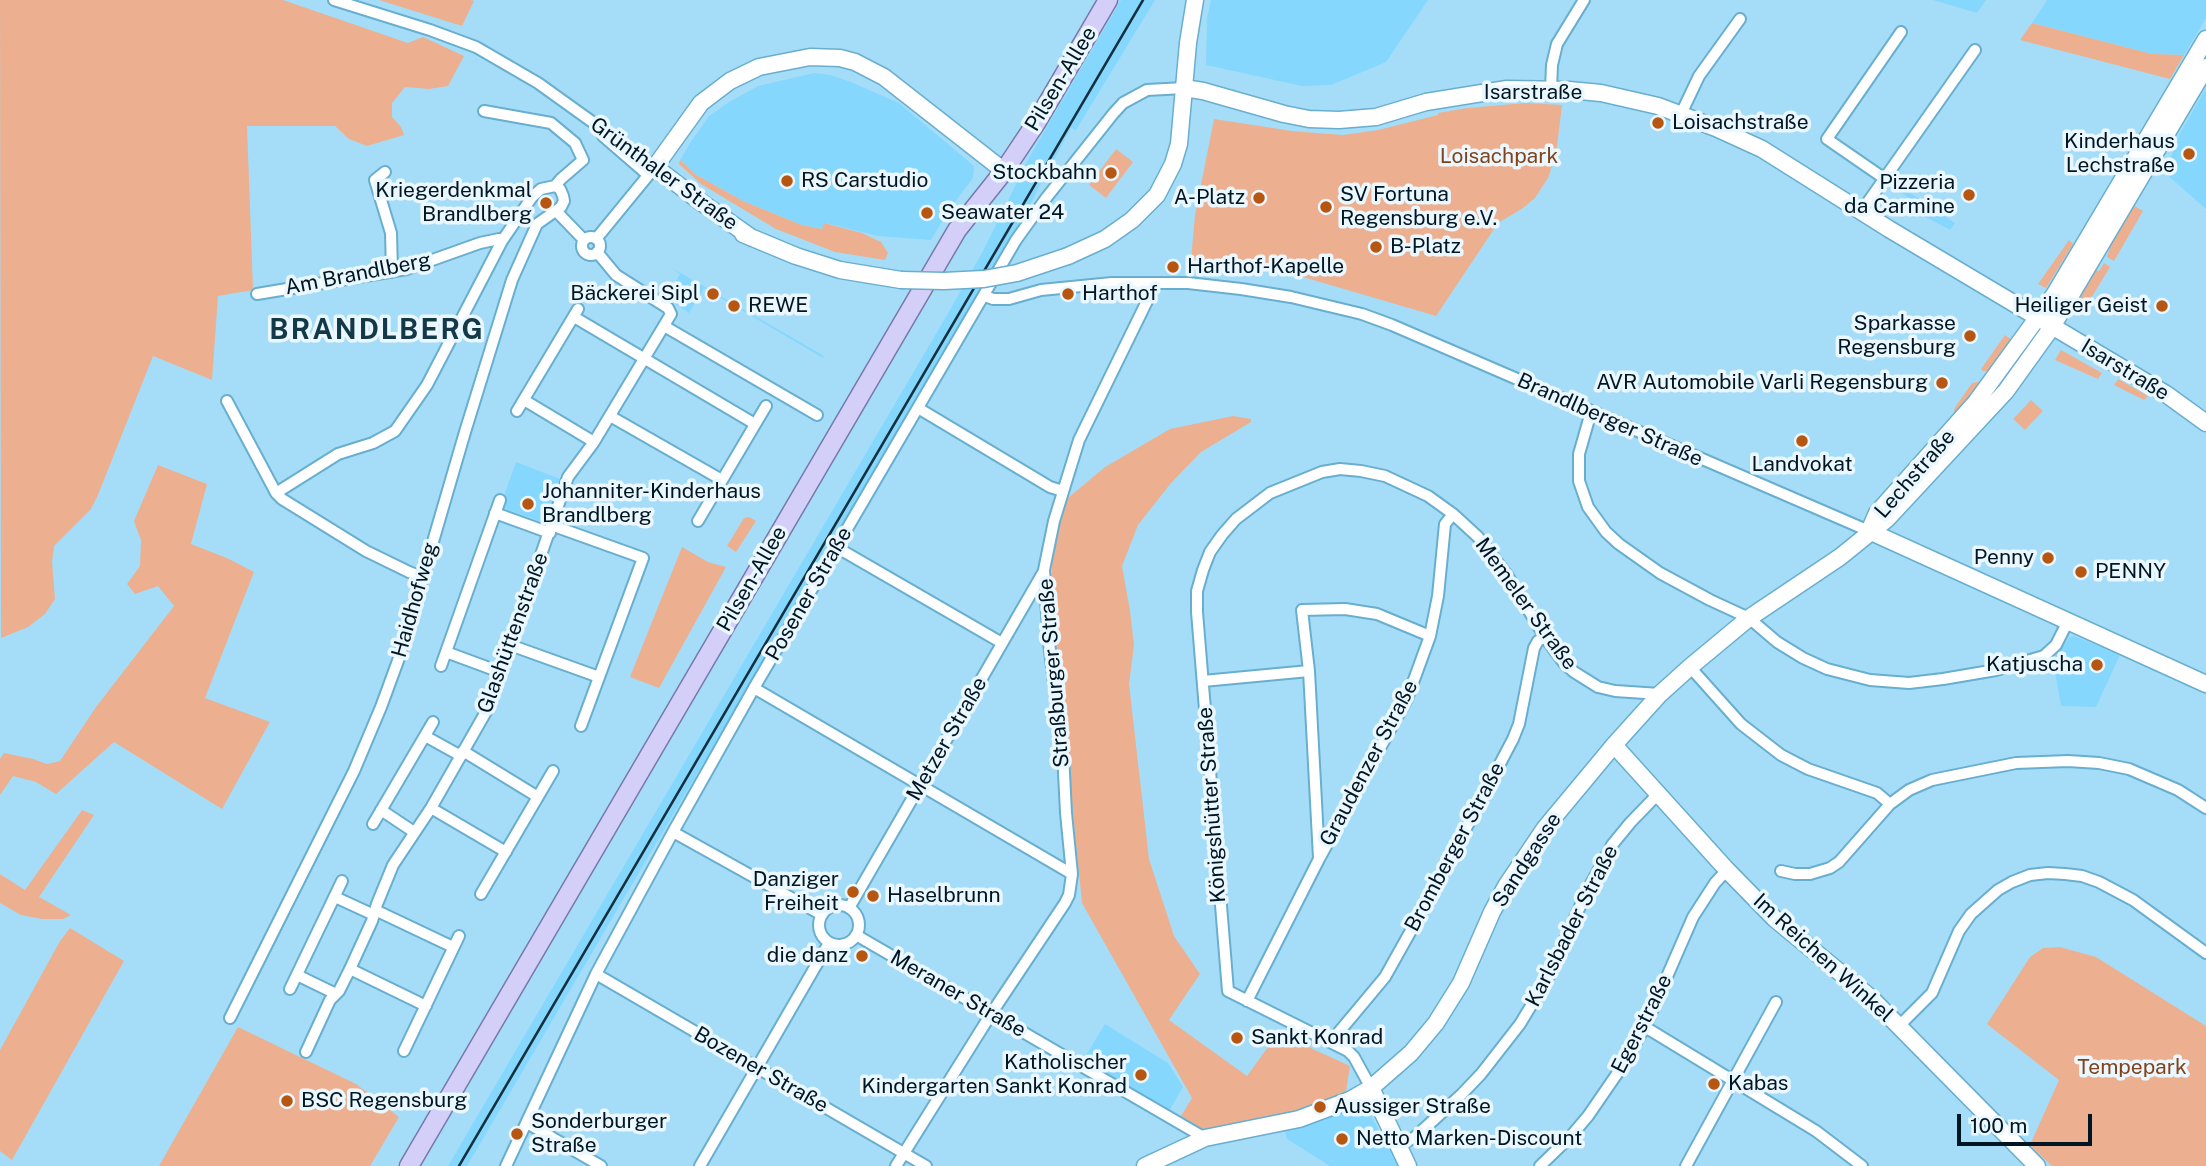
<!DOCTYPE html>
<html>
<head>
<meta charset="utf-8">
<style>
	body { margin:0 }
	#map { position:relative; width:2206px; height:1166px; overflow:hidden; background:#a5ddf8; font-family:"Public Sans",sans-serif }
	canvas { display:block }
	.scale { position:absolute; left:1957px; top:1114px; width:135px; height:32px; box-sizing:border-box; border:4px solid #001622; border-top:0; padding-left:9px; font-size:21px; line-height:24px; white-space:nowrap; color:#001622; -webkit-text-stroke:5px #eaf7fe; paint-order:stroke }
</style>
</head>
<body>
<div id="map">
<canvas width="2206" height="1166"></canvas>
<div class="scale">100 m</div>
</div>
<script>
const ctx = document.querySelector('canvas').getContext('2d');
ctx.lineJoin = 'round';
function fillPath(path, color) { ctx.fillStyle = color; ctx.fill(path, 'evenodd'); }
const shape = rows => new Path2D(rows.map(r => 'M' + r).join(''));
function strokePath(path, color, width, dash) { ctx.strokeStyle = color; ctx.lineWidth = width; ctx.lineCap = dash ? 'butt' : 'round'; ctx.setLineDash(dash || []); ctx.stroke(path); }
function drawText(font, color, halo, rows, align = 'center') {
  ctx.font = font + ' "Public Sans",sans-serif'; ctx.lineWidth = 7; ctx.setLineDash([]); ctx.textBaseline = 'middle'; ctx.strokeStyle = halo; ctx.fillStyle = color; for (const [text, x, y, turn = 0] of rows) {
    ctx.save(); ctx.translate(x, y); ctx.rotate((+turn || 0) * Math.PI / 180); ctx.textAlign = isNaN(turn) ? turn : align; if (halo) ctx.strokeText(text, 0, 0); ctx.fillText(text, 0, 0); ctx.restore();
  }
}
fillPath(shape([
	[1121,0,1155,0,1076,130,1071,128,1024,216,467,1166,448,1166,950,310,983,251,1030,156],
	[1211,0,1428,0,1386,62,1331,85,1302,86,1206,65,1207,18],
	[1933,0,1986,0,1977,13],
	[2047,0,2206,0,2206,18,2184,55,2152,54,2032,23],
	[814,73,830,75,851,82,899,103,974,166,973,178,949,210,931,240,878,236,825,223,823,229,802,225,743,201,695,174,680,160,690,143,709,116,729,102,758,86],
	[2206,88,2206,209,2165,173,2179,135],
	[1900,186,1955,223,1950,230,1907,207,1912,200,1897,190],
	[672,268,824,356,823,358,704,288,689,313,666,298,680,274],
	[516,462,560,479,544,523,503,508,502,501],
	[2074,636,2120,655,2096,707,2061,706,2054,667,2047,664,2061,650,2069,637],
	[1105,1024,1168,1063,1183,1087,1169,1111,1083,1060],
	[1363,1101,1398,1166,1330,1166,1287,1139,1285,1131]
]), '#86d7fd');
fillPath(shape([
	[0,0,283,0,408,43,423,37,464,56,448,86,429,89,405,87,392,103,392,117,401,127,404,135,367,146,349,139,335,126,247,126,253,290,218,296,212,380,153,356,98,495,91,509,54,546,52,562,55,599,45,614,28,627,1,638],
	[379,0,471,0,474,1,462,26],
	[2032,23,2152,54,2184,55,2170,79,2020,40],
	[1526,103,1562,105,1556,154,1548,178,1535,198,1523,208,1498,223,1436,316,1303,277,1300,271,1295,270,1291,274,1191,260,1195,215,1214,119,1292,131,1343,135,1378,130,1438,115,1438,113,1467,108],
	[1116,149,1133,162,1106,198,1089,185],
	[680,160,695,174,743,201,802,225,822,229,824,223,862,233,881,242,888,253,885,260,835,252,776,229,701,184,679,164],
	[2131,204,2143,211,2114,261,2107,257,2115,231],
	[2069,240,2073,244,2046,288,2038,284],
	[2104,263,2110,267,2093,295,2082,308,2073,303,2096,270,2099,271],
	[2005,335,2013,341,1993,371,1983,371,1981,369],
	[2061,350,2102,373,2098,379,2055,360],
	[1670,371,1686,382,1679,392,1663,381],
	[2118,379,2136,389,2148,396,2144,400,2114,385],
	[1983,381,1955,418,1954,410,1956,406,1972,383],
	[2031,400,2043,411,2025,430,2013,419],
	[1233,416,1251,419,1251,422,1201,452,1171,483,1138,525,1122,566,1130,611,1134,645,1129,684,1149,859,1174,936,1200,974,1169,1020,1247,1076,1278,1033,1350,1066,1346,1091,1316,1105,1276,1117,1204,1130,1181,1116,1192,1098,1082,903,1052,603,1052,564,1062,511,1068,498,1105,467,1170,429],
	[158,465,207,484,191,544,229,559,254,572,205,698,270,722,222,809,114,742,56,794,36,782,13,776,0,795,0,759,4,753,33,759,47,764,60,761,96,707,174,606,158,586,135,594,127,584,140,566,141,540,134,521],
	[749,517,756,521,736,552,727,546,744,518],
	[682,547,708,562,726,567,659,688,630,677],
	[82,810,94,815,39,897,71,915,63,919,42,919,21,915,0,903,0,874,25,890],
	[70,928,124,961,12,1160,0,1151,0,1050,60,941],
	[2060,947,2096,957,2206,1026,2206,1166,2052,1166,2030,1145,2059,1080,1987,1024,2030,957,2043,948],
	[238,1027,356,1084,399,1117,370,1166,159,1166]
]), '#ecb090');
const street = shape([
	[334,0,430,30,476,47,538,83,655,167,596,239],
	[1551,89,1552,65,1557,44,1584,0],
	[484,111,551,123,575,143,583,160,561,179,555,186],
	[1681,114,1699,76,1740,19],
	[603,136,648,175],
	[385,172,375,180,391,233,392,272],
	[1885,179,1827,139,1901,32],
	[557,212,584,240],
	[1861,212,1975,50],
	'582 246a9 9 0 1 1 18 0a9 9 0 1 1-18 0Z',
	[985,296,993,299,1009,299,1041,290,1112,283,1188,283,1241,289,1291,297,1362,314,1392,325,1869,531],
	[574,317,755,424],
	[664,326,817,415],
	[524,400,594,442],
	[227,401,276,493,282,499,366,551,409,572,422,577],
	[918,408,1050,487,1063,491],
	[517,411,578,309],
	[1591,412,1579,454,1579,481,1588,507,1606,532,1619,544,1660,573,1710,600,1749,618,1777,642,1803,658,1827,669,1870,680,1909,683,1943,679,1996,670,2044,656,2056,645,2068,621],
	[610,416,722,480],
	[276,493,338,454,373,443,395,431,427,385,502,241],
	[495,513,550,533],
	[698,521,766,406],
	[551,525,643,558,581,726],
	[836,547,1002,643],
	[510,645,599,677],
	[446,652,500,672],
	[441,666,500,500],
	[1690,667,1741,724,1781,755,1808,769,1877,793,1890,804],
	[1203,681,1309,671],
	[754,688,1072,874],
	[425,736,461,756],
	[463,751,538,797],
	[431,808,506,852],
	[381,810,414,832],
	[373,824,433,722],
	[673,832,822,915],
	[1319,858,1309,671,1302,610,1345,609,1377,614,1430,636],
	[1781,871,1795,874,1810,874,1830,868,1839,862,1890,804,1909,790,1932,780,2016,763,2068,761,2099,763,2129,769,2178,790,2206,808],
	[481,894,553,771],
	[335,897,374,915],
	'819 925a20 20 0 1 1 40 0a20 20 0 1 1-40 0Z',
	[849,908,1044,571],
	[375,910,453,947],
	[856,935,1205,1138],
	[350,969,426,1006],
	[596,974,926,1166],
	[297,975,336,994],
	[290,989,342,881],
	[1247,1001,1319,859,1407,699,1430,636,1438,596,1445,524,1453,514],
	[230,1018,354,771,381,707,399,658,465,432,512,280,537,224,561,207,564,201,563,196,560,189,555,186,541,189,532,197,502,241,499,239,480,243,407,269,257,294],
	[1899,1026,1932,993,1959,931,1971,914,1998,890,2012,882,2030,875,2048,873,2065,874,2082,876,2099,882,2133,900,2206,953],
	[1645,1027,1816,1131,1862,1166],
	[1333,1043,1339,1032,1385,977,1432,893,1513,739,1519,724,1534,648,1538,641,1545,637],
	[404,1051,459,936],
	[306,1052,330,1000,339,991,350,969,372,921,377,904,393,865,431,808,487,710,568,477,594,442,671,314,668,308,616,275,597,252],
	[1371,1088,1354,1057,1348,1051,1228,991,1197,612,1197,591,1203,570,1210,552,1222,535,1236,519,1270,493,1322,472,1340,469,1361,471,1385,476,1428,496,1453,514,1478,537,1507,575,1545,637,1564,663,1574,672,1598,687,1615,691,1660,694],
	[527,1123,601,1166],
	[1399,1146,1415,1137,1461,1095,1481,1074,1520,1024,1549,976,1586,893,1612,845,1630,823,1658,794],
	[506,1166,596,974,673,832,754,688,1016,240,1047,197,1113,114,1123,103,1147,90,1184,88],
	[700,1166,829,943],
	[896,1166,991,1014,1065,903,1069,895,1072,874,1066,813,1063,753,1049,643,1044,570,1054,521,1079,440,1150,295,1152,283],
	[1540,1166,1571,1136,1588,1116,1621,1068,1645,1027,1693,917,1715,883,1727,870],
	[1686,1166,1776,1002]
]);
const secondary = shape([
	[1184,88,1203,91,1284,114,1309,119,1339,120,1376,117,1426,102,1507,89,1569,90,1601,93,1658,106,1716,128,1762,149,1889,229,2166,394,2206,423],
	[743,234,796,256,840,270,901,280],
	[752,238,698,200,655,167,701,103,730,81,759,67,810,57,840,58,855,62,884,77,1004,171],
	[1068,256,1105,239,1132,220,1157,195,1173,164,1179,144,1188,43,1195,0],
	[1870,529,1877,513,1976,402,2054,295,2206,39],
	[1869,531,2206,684],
	[1614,745,1727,870,1775,919,1871,998,2037,1166],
	[1371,1088,1408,1166],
	[1145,1166,1205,1138,1299,1119,1350,1100,1371,1088,1411,1053,1436,1023,1461,983,1492,912,1506,886,1545,828,1614,745,1660,694,1690,667,1749,618,1840,557,1887,519,2006,391,2052,327,2206,67]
]);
const primary = shape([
	[409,1166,957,230,1004,171,1036,123,1108,0]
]);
strokePath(street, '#68aecf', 14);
strokePath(secondary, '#68aecf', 19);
strokePath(primary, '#7679aa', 21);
strokePath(street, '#fff', 10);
strokePath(secondary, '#fff', 16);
strokePath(primary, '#d3cff8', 18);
strokePath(shape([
	[459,1166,1143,0]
]), '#15303e', 2.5);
const secondaryBridge = shape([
	[901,280,944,281,984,279,1017,273,1068,256]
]);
strokePath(secondaryBridge, '#68aecf', 19, []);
strokePath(secondaryBridge, '#fff', 16);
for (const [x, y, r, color] of [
	[1658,123,7,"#b65610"],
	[2189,154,7,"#b65610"],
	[1111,173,7,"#b65610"],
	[787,181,7,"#b65610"],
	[1969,195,7,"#b65610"],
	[1259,198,7,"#b65610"],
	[546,203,7,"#b65610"],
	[1326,207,7,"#b65610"],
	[927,213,7,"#b65610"],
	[1376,247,7,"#b65610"],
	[1173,267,7,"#b65610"],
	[713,294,7,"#b65610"],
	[1068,294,7,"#b65610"],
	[734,306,7,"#b65610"],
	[2162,306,7,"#b65610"],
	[1970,336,7,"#b65610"],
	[1942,383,7,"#b65610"],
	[1802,441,7,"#b65610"],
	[528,504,7,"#b65610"],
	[2048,558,7,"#b65610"],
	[2081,572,7,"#b65610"],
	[2097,665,7,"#b65610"],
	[853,892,7,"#b65610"],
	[873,896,7,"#b65610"],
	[862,956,7,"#b65610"],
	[1237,1038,7,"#b65610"],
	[1141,1075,7,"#b65610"],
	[1714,1084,7,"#b65610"],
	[287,1101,7,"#b65610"],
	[1320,1107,7,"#b65610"],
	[517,1134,7,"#b65610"],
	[1342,1139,7,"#b65610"]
]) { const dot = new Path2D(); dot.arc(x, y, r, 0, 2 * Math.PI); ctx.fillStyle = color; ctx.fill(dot); strokePath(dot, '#eaf7fe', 2.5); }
drawText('21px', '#001622', '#eaf7fe', [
	["Pilsen-Allee",1061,79,-59],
	["Isarstraße",1533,93],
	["Grünthaler Straße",664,174,36],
	["Am Brandlberg",358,274,-11],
	["Isarstraße",2125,370,31],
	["Brandlberger Straße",1610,420,24],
	["Lechstraße",1915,474,-49],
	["Pilsen-Allee",752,579,-60],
	["Posener Straße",809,594,-60],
	["Haidhofweg",415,600,-74],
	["Memeler Straße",1526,604,54],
	["Glashüttenstraße",513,633,-70],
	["Straßburger Straße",1054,673,-95],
	["Metzer Straße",947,739,-60],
	["Graudenzer Straße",1369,763,-62],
	["Königshütter Straße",1212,805,-94],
	["Bromberger Straße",1455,847,-62],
	["Sandgasse",1527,860,-57],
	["Karlsbader Straße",1572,926,-63],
	["Im Reichen Winkel",1823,958,42],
	["Meraner Straße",958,994,30],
	["Egerstraße",1642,1024,-63],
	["Bozener Straße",761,1070,30]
]);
drawText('21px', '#001622', '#eaf7fe', [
	["Loisachstraße",1672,123],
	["Kinderhaus",2175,142,"right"],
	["Lechstraße",2175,166,"right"],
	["Stockbahn",1097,173,"right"],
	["RS Carstudio",801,181],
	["Pizzeria",1955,183,"right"],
	["da Carmine",1955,207,"right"],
	["Kriegerdenkmal",532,191,"right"],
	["Brandlberg",532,215,"right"],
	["SV Fortuna",1340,195],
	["Regensburg e.V.",1340,219],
	["A-Platz",1245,198,"right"],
	["Seawater 24",941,213],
	["B-Platz",1390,247],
	["Harthof-Kapelle",1187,267],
	["Bäckerei Sipl",699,294,"right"],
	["Harthof",1082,294],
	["REWE",748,306],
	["Heiliger Geist",2148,306,"right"],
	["Sparkasse",1956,324,"right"],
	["Regensburg",1956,348,"right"],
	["AVR Automobile Varli Regensburg",1928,383,"right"],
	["Landvokat",1802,465,"center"],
	["Johanniter-Kinderhaus",542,492],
	["Brandlberg",542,516],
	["Penny",2034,558,"right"],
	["PENNY",2095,572],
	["Katjuscha",2083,665,"right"],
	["Danziger",839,880,"right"],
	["Freiheit",839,904,"right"],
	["Haselbrunn",887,896],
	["die danz",848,956,"right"],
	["Sankt Konrad",1251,1038],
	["Katholischer",1127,1063,"right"],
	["Kindergarten Sankt Konrad",1127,1087,"right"],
	["Kabas",1728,1084],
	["BSC Regensburg",301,1101],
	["Aussiger Straße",1334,1107],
	["Sonderburger",531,1122],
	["Straße",531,1146],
	["Netto Marken-Discount",1356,1139]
], 'left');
drawText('21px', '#82421a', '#eaf7fe', [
	["Loisachpark",1499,157],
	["Tempepark",2132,1068]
]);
ctx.letterSpacing = '2px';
drawText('bold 28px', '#133949', '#eaf7fe', [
	["BRANDLBERG",377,330]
]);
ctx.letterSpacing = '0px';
</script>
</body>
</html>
